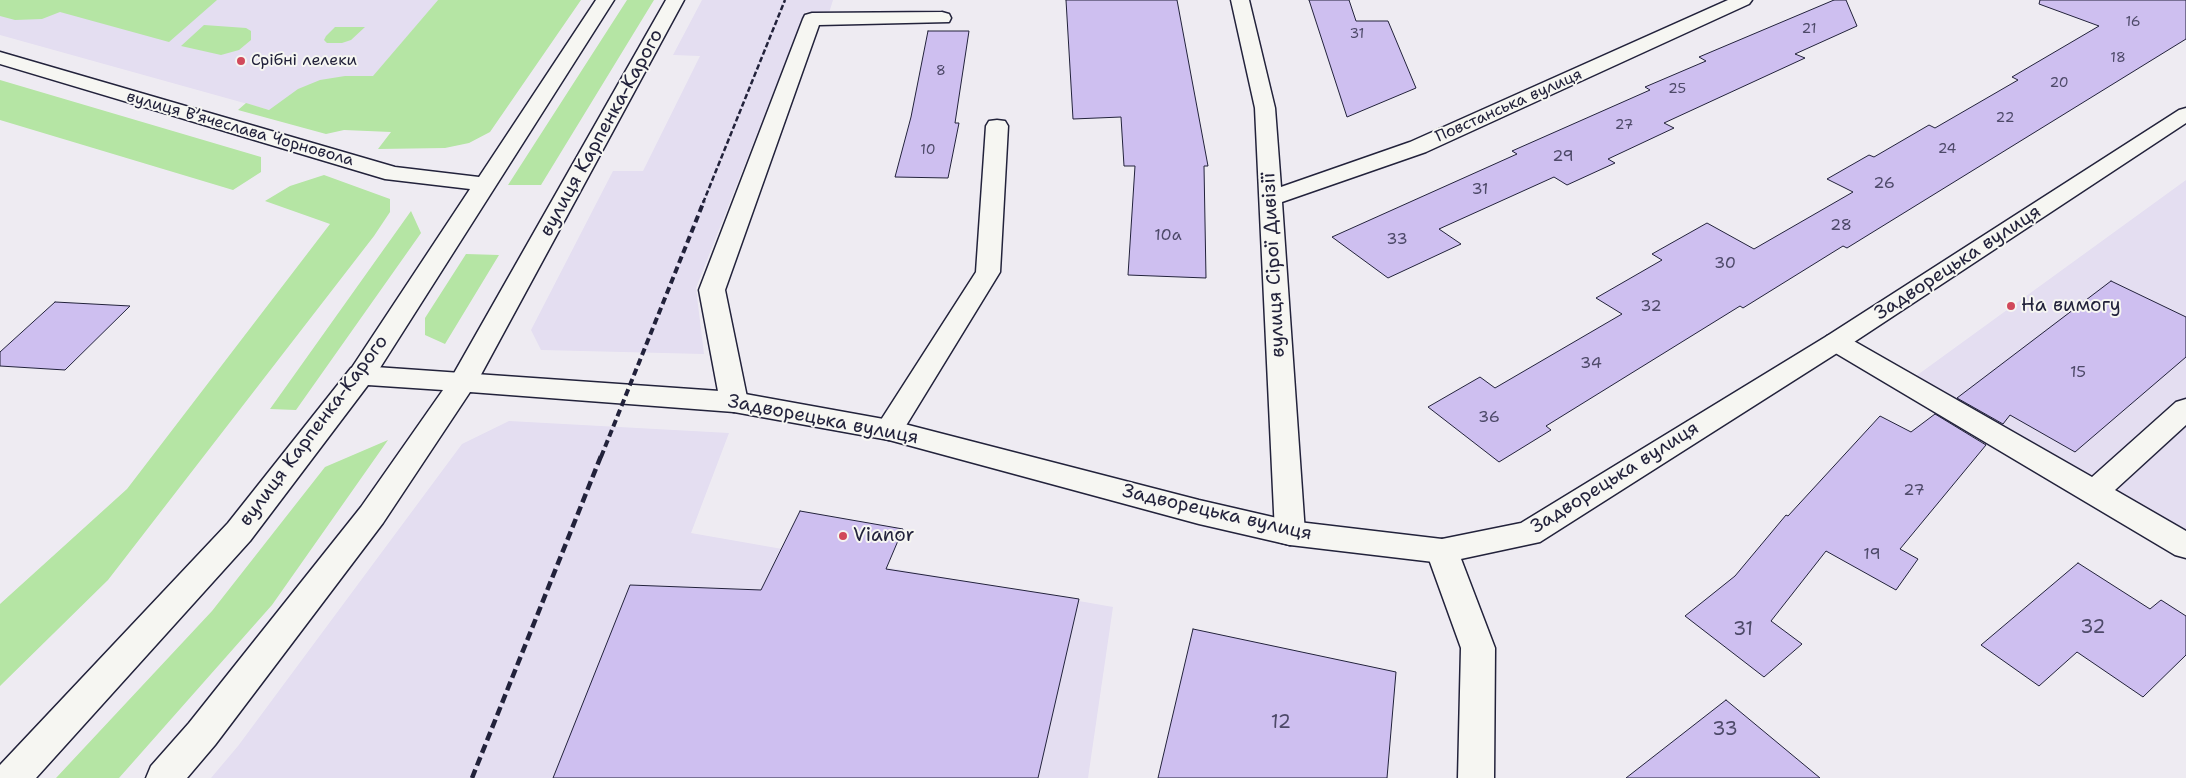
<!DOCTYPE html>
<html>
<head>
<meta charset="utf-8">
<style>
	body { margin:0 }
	canvas { display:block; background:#eeebf2 }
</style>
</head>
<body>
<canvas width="2186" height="778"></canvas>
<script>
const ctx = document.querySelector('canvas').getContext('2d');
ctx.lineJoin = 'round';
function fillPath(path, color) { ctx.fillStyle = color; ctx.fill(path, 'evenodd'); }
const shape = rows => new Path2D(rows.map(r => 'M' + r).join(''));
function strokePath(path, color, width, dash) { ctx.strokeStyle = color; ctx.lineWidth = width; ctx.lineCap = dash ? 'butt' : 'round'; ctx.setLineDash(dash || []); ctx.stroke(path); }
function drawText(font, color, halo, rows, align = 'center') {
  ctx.font = font + ' "Shantell Sans",sans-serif'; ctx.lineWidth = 4; ctx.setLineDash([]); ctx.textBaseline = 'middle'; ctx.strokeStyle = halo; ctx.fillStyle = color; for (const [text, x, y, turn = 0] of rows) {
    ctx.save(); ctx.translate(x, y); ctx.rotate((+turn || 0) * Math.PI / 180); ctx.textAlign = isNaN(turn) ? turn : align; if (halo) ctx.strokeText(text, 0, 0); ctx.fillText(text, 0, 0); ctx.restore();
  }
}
fillPath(shape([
	[0,0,438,0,340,116,316,123,0,35],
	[702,0,833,0,829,13,805,12,696,288,704,354,541,350,531,330,613,171,643,171,700,56,673,55],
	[2186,180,2186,534,1916,376],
	[509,421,729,433,691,533,1113,607,1088,778,211,778,238,746,462,444]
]), '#e4def1');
fillPath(shape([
	[0,0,217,0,169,42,60,12,42,19,15,20,0,16],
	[438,0,581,0,490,132,469,143,445,148,378,149,391,132,344,130,326,134,238,110,246,103,269,110,298,89,320,80,345,76,373,76],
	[627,0,654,0,541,185,508,185],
	[204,25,246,28,251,31,251,40,239,50,221,55,181,46],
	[335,27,365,27,351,40,342,43,327,43,324,40,326,36],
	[0,80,261,157,261,172,233,190,0,120],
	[324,175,390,199,390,212,374,236,108,580,0,686,0,604,127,489,330,224,265,201,290,186],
	[411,211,421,233,296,410,270,409],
	[466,254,499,255,445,344,425,335,425,318],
	[388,440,272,605,119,778,56,778,212,611,325,467]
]), '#b5e5a4');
const building = shape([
	[1066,0,1177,0,1208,166,1204,166,1206,278,1128,275,1135,166,1124,166,1121,117,1073,119,1066,0],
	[1309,0,1349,0,1356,21,1388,21,1416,88,1347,117,1309,0],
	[1834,0,1846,0,1857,26,1795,54,1805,58,1664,123,1674,128,1608,159,1615,163,1567,185,1554,177,1439,229,1461,244,1388,278,1332,237,1517,154,1512,151,1650,90,1645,87,1706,61,1699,57,1834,0],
	[2040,0,2186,0,2186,39,1847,248,1843,246,1743,308,1740,306,1546,426,1551,430,1499,462,1428,407,1480,377,1495,388,1622,314,1596,298,1662,260,1652,254,1707,223,1754,249,1853,192,1827,179,1869,155,1874,157,1929,125,1935,128,2018,80,2012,77,2099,26,2039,4,2040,0],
	[928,31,969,31,955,123,959,123,948,178,895,177,911,117,928,31],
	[2111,281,2186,317,2186,357,2075,452,2010,415,2003,424,1957,398,2111,281],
	[55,302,130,306,65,370,0,366,0,352,55,302],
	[1935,414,1986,445,1900,549,1918,559,1896,590,1826,551,1771,621,1802,644,1764,677,1685,616,1735,576,1786,515,1788,516,1880,416,1911,432,1935,414],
	[800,511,903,529,886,569,1079,599,1038,778,553,778,630,585,761,590,800,511],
	[2078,563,2150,609,2161,600,2186,616,2186,655,2143,697,2077,652,2039,686,1981,645,2078,563],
	[1193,629,1396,672,1387,778,1158,778,1193,629],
	[1726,700,1820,778,1626,778,1726,700]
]);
fillPath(building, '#cebff0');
strokePath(building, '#22223b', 1);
const minor = shape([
	[596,0,614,0,371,382,361,384,351,382,347,375,470,189,385,179,0,64,0,52,395,167,479,177,596,0],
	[666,0,684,0,477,382,473,389,463,391,453,389,449,382,666,0],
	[1231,0,1249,0,1275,108,1281,187,1410,142,1728,0,1752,0,1749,4,1426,152,1282,202,1305,533,1301,542,1290,545,1279,542,1275,533,1255,108,1231,0],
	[942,12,949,14,951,18,949,22,819,25,725,290,748,402,744,409,734,412,724,409,720,402,699,290,803,19,805,15,812,13,942,12],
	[997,120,1005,121,1008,126,1000,272,899,437,889,440,879,437,875,430,879,423,976,272,986,126,989,121,997,120],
	[1836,333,1845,336,2092,477,2176,402,2186,399,2186,425,2115,490,2186,531,2186,558,2175,555,1827,348,1823,342,1827,336,1836,333],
	[1442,539,1453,542,1458,551,1495,648,1494,778,1458,778,1461,648,1426,551,1431,542,1442,539]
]);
const major = shape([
	[2186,108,2186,123,1845,348,1540,542,1442,563,1290,545,1199,524,889,440,734,412,470,392,383,523,215,745,187,778,146,778,151,766,189,723,361,507,443,390,368,385,250,541,36,778,0,778,0,765,228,523,351,368,361,366,734,392,889,420,1199,500,1290,521,1442,539,1521,523,1827,336,2179,110,2186,108]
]);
strokePath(minor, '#22223b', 3);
strokePath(major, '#22223b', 3);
fillPath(minor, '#f6f6f2');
fillPath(major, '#f6f6f2');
strokePath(shape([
	[703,203,785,0]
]), '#22223b', 2.5, [5.5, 2.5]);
strokePath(shape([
	[601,457,704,201]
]), '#22223b', 4, [7, 4]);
strokePath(shape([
	[472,778,601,456]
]), '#22223b', 4.5, [9, 4.5]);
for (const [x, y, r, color] of [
	[241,61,5,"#d1495b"],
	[2011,306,5,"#d1495b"],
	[843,536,5,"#d1495b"]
]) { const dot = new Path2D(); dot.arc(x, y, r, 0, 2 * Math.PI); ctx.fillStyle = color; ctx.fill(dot); strokePath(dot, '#f6f6f2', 2); }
drawText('14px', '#4d4968', null, [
	["16",2133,22],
	["21",1809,29],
	["31",1357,34],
	["18",2118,58],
	["8",941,71],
	["20",2059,83],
	["25",1677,89],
	["22",2005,118],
	["27",1624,125],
	["24",1947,149],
	["10",928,150]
]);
drawText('16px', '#22223b', '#f6f6f2', [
	["Срібні лелеки",251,61]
], 'left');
drawText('16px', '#22223b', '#f6f6f2', [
	["Повстанська вулиця",1509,106,-24],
	["вулиця Вʼячеслава Чорновола",240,129,16]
]);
drawText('16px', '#4d4968', null, [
	["29",1563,157],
	["26",1884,184],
	["31",1480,190],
	["28",1841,226],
	["10а",1168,236],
	["33",1397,240],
	["30",1725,264],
	["32",1651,307],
	["34",1591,364],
	["15",2078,373],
	["36",1489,418],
	["27",1914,491],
	["19",1872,555]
]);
drawText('19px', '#22223b', '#f6f6f2', [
	["вулиця Карпенка-Карого",602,133,-61],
	["Задворецька вулиця",1958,263,-33],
	["вулиця Сірої Дивізії",1274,265,-93],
	["Задворецька вулиця",823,420,11],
	["вулиця Карпенка-Карого",314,431,-53],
	["Задворецька вулиця",1615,478,-32],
	["Задворецька вулиця",1217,513,13]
]);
drawText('19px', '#22223b', '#f6f6f2', [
	["На вимогу",2021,306],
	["Vianor",853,536]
], 'left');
drawText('19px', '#4d4968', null, [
	["32",2093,628],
	["31",1743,630],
	["12",1281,723],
	["33",1725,730]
]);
</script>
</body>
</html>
